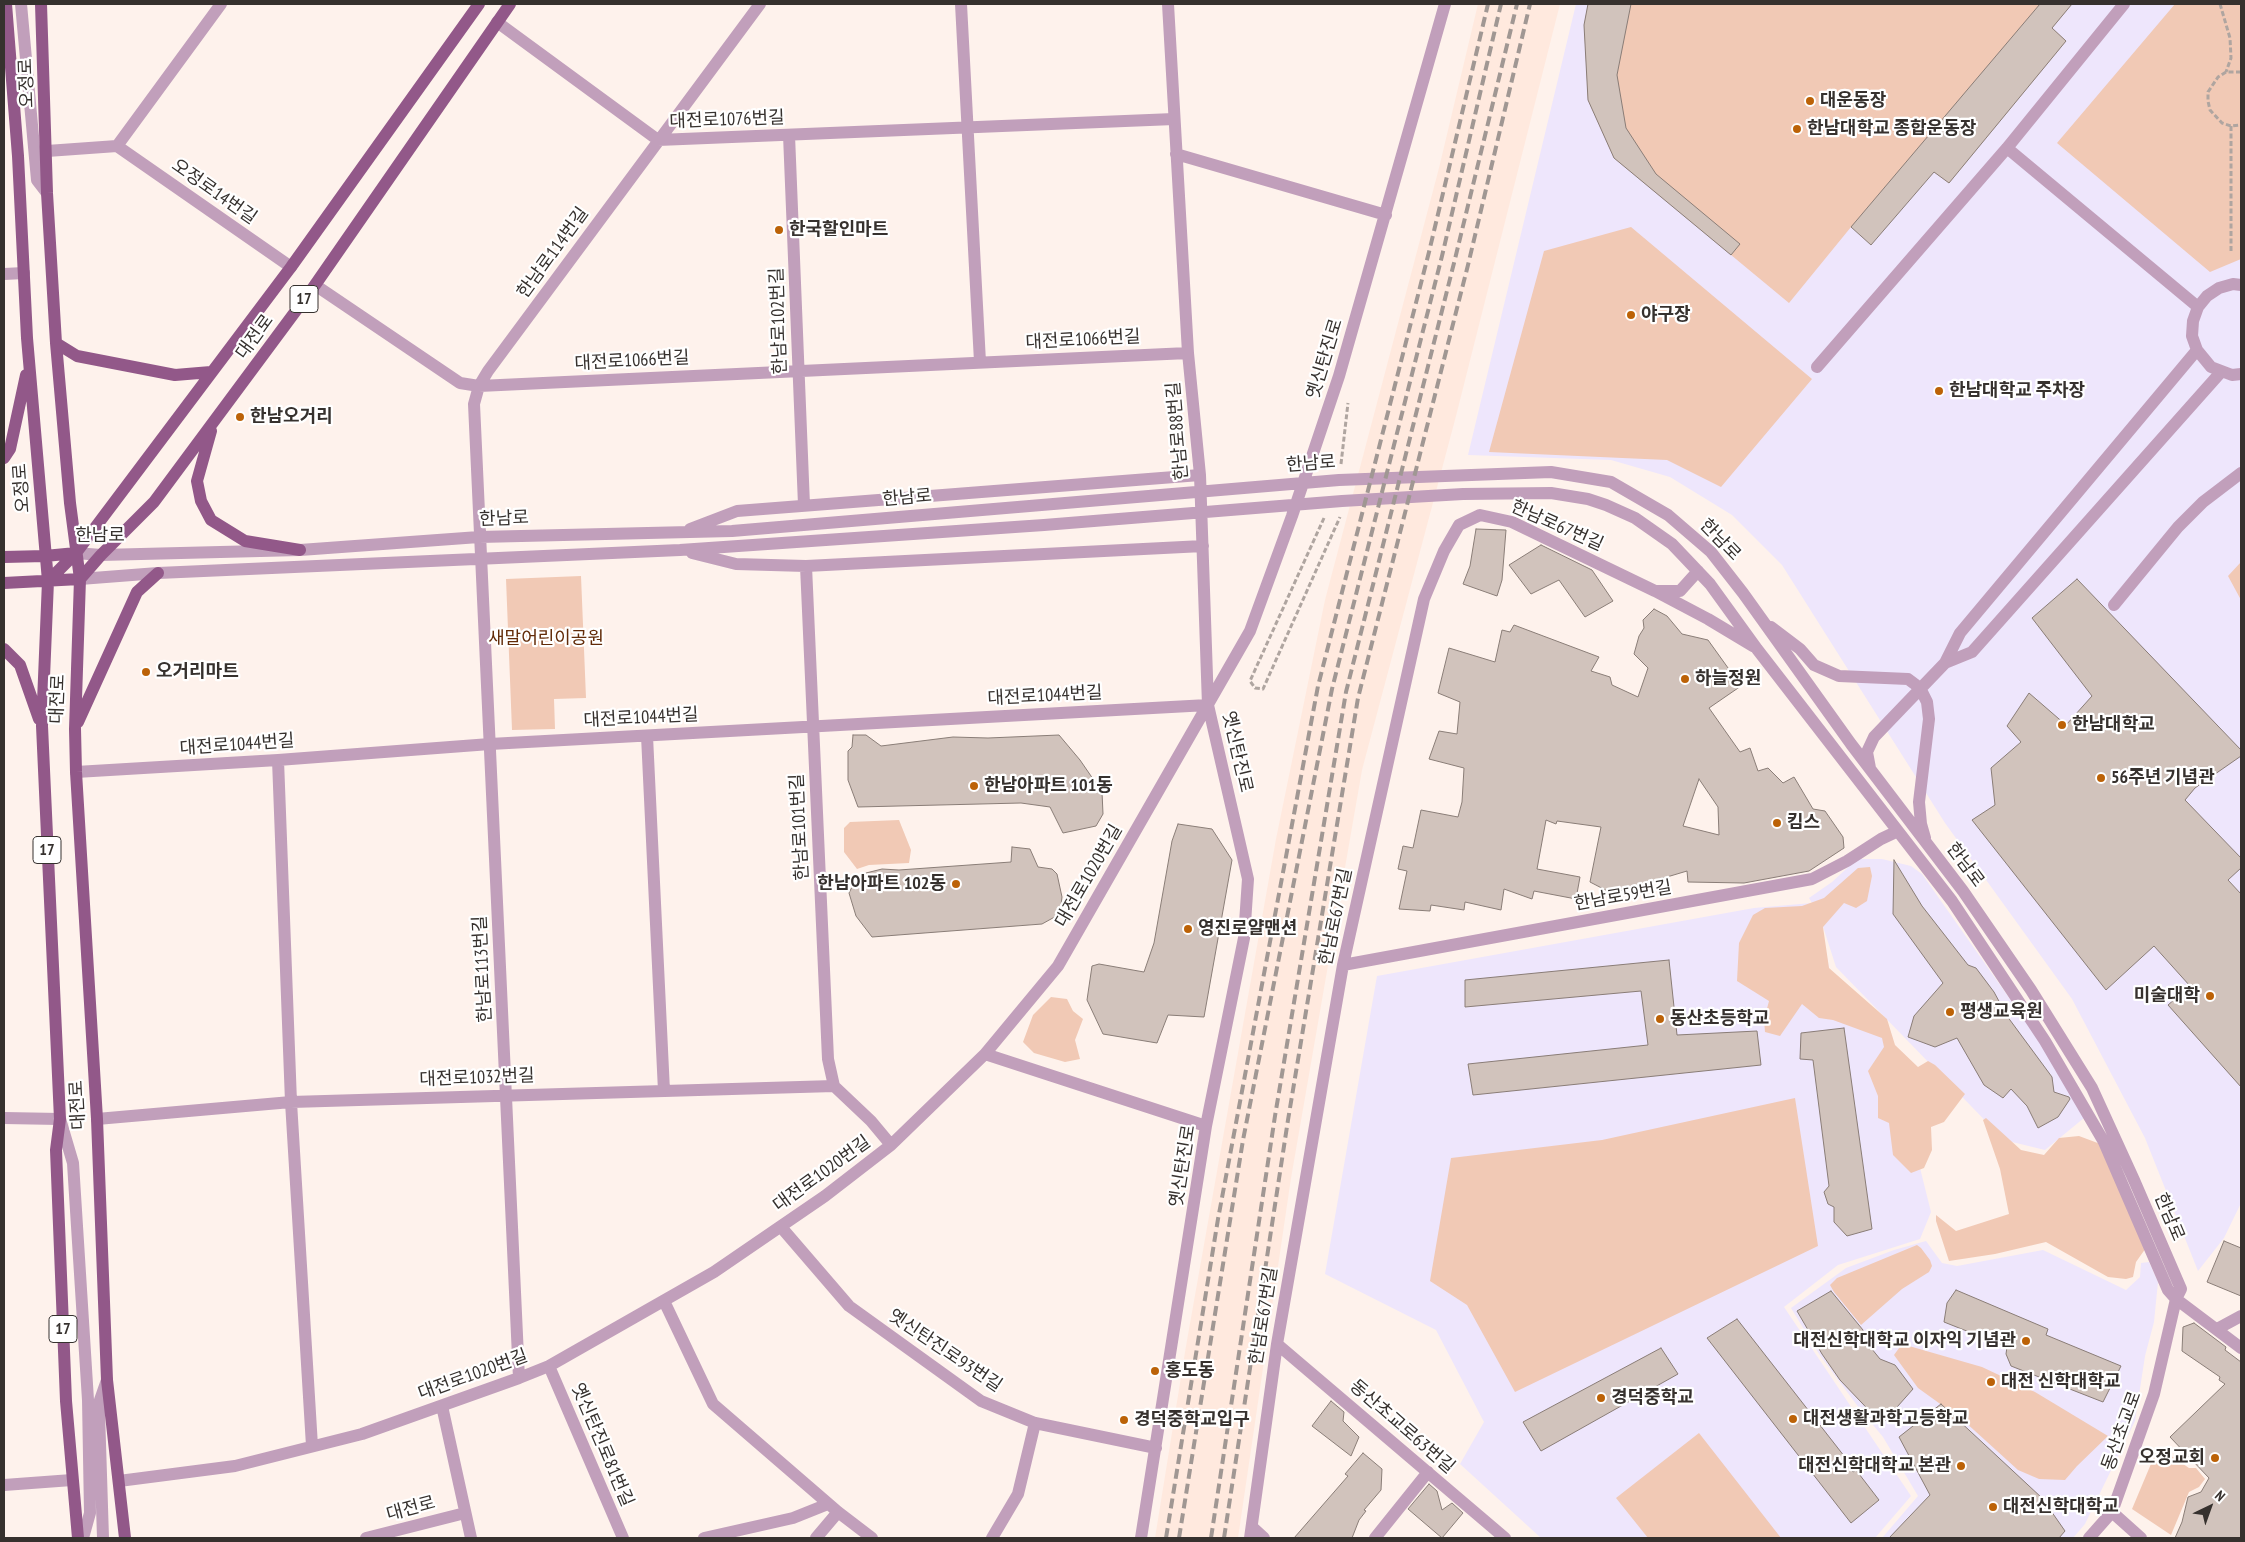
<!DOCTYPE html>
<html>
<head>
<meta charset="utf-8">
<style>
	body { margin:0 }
	#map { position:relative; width:2245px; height:1542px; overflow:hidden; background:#fef2ec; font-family:"PT Sans Narrow",sans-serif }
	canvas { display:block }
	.frame { position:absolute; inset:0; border:5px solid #36312e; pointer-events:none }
	.north { position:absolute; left:2185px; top:1482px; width:50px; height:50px; -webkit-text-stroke:4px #fff; paint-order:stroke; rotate:42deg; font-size:14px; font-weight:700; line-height:20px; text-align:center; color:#36312e }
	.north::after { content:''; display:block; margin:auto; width:18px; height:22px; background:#36312e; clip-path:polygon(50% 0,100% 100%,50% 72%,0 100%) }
</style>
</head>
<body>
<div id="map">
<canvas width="2245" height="1542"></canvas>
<div class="frame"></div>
<div class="north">N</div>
</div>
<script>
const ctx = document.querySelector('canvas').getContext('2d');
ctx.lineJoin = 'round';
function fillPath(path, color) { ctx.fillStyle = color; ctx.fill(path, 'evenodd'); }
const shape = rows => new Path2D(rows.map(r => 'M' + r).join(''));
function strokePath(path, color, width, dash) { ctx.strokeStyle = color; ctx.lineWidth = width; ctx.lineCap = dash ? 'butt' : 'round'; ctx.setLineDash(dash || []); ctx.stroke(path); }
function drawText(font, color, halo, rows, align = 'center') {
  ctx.font = font + ' "PT Sans Narrow","Noto Sans KR",sans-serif'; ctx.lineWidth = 4.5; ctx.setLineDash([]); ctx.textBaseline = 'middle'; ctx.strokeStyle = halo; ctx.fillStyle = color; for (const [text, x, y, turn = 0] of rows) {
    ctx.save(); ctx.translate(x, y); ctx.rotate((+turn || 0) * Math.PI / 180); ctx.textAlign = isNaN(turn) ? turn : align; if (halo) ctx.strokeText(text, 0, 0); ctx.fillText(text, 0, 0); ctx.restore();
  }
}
fillPath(shape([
	[1478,4,1560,4,1456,416,1362,770,1291,1178,1238,1538,1155,1538,1186,1346,1276,839,1325,600,1439,168]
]), '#ffe9de');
fillPath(shape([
	[1576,4,2241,4,2241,1203,2224,1238,2198,1271,2145,1138,2072,999,1945,823,1782,565,1732,515,1670,477,1611,460,1468,455],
	[1857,859,1882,859,1911,866,1922,874,2045,1049,2084,1118,2045,1150,2004,1140,1836,967,1818,911,1830,973,1886,1032,1931,1212,1920,1239,1838,1265,1784,1307,1911,1496,1875,1538,1541,1538,1460,1464,1484,1422,1436,1330,1325,1274,1377,976,1754,908,1812,903,1809,898,1832,882],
	[1926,1241,1942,1263,1957,1266,2043,1250,2126,1290,2140,1277,2141,1263,2149,1262,2158,1282,2154,1322,2145,1356,2135,1421,2085,1524,2073,1538,1882,1538,1918,1496,1883,1437,1859,1408,1819,1354,1791,1308,1846,1268,1894,1250]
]), '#eee6fc');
fillPath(shape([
	[1588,4,2072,4,2052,28,2066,41,1949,183,1934,172,1851,227,1789,303,1614,158,1588,100,1584,25],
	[2175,4,2241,4,2241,259,2210,272,2057,143],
	[1631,227,1812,379,1721,487,1667,460,1489,452,1544,251],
	[2241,562,2241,600,2228,576],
	[581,576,586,698,554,699,555,729,512,730,506,579],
	[899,820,911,850,909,863,869,865,857,869,844,852,844,828,850,822],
	[1870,867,1872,876,1867,901,1856,908,1844,903,1823,927,1829,968,1887,1019,1895,1045,1918,1067,1928,1061,1935,1065,1965,1094,1944,1122,1931,1127,1932,1150,1924,1168,1911,1173,1893,1155,1889,1123,1878,1118,1878,1096,1868,1071,1884,1047,1882,1038,1833,1020,1819,1018,1802,1004,1780,1036,1765,1032,1764,1020,1769,1001,1737,981,1739,943,1753,915,1765,908,1802,906,1824,898,1858,868],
	[1051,997,1067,999,1073,1011,1083,1019,1075,1040,1080,1059,1065,1062,1034,1053,1023,1042,1033,1015],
	[1795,1098,1818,1246,1515,1392,1467,1305,1430,1281,1451,1158,1602,1140],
	[1986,1118,2021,1150,2044,1155,2059,1138,2079,1136,2103,1145,2148,1245,2136,1262,2133,1277,2126,1279,2108,1277,2046,1242,1995,1254,1949,1261,1936,1221,1936,1215,1956,1231,2009,1214,2000,1169,1983,1120],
	[1917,1245,1921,1248,1930,1260,1932,1266,1929,1272,1902,1289,1861,1325,1834,1292,1830,1285,1837,1278],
	[1902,1344,1982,1367,2035,1392,2108,1436,2077,1466,2065,1480,2039,1479,2018,1470,1964,1421,1918,1388,1894,1355],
	[1699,1433,1781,1538,1648,1538,1616,1498],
	[2164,1451,2189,1468,2196,1468,2205,1479,2199,1487,2189,1492,2171,1535,2132,1509,2156,1452]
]), '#f1c9b5');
const building = shape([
	[1588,4,1631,4,1617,75,1626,128,1656,174,1740,244,1731,255,1614,158,1588,100,1584,25,1588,4],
	[2040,4,2072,4,2052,28,2066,41,1949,183,1934,172,1871,245,1851,227,2040,4],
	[1476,529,1506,530,1502,580,1497,596,1463,584,1470,566,1476,529],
	[1541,545,1592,570,1613,601,1585,617,1559,580,1531,594,1509,565,1541,545],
	[2077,579,2241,750,2241,756,2195,788,2185,800,2241,858,2241,868,2228,880,2241,894,2241,1087,2168,1005,2190,986,2154,946,2106,990,1972,820,1995,805,1991,768,2021,742,2007,726,2029,693,2066,725,2092,696,2032,618,2077,579],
	[1654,609,1667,616,1682,634,1708,640,1741,686,1709,708,1740,752,1750,748,1758,771,1768,768,1783,783,1794,777,1813,809,1825,811,1843,837,1844,848,1809,871,1744,883,1688,882,1687,871,1620,891,1619,897,1590,882,1601,827,1557,821,1556,824,1546,820,1537,869,1580,877,1576,899,1534,891,1532,899,1504,889,1501,910,1465,902,1464,910,1431,905,1430,911,1399,909,1407,871,1398,869,1403,846,1413,848,1421,810,1458,817,1462,802,1464,768,1429,759,1439,731,1457,734,1460,702,1438,693,1449,648,1495,662,1502,630,1510,632,1514,625,1599,657,1591,671,1610,677,1612,685,1638,697,1648,668,1634,654,1639,636,1644,628,1643,620,1654,609],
	[1699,779,1718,807,1719,835,1683,826,1699,779],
	[853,735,866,735,881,746,953,737,988,738,1059,735,1080,760,1102,792,1103,814,1096,826,1063,833,1050,807,1021,803,858,807,848,780,848,751,852,747,853,735],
	[1178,824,1212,829,1232,860,1204,1017,1168,1015,1157,1043,1103,1034,1087,1000,1092,966,1099,964,1144,972,1154,943,1172,841,1178,824],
	[1012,847,1030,849,1038,867,1052,869,1057,874,1062,897,1060,914,1042,924,872,937,856,916,849,893,858,875,882,869,899,870,1011,862,1012,847],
	[1894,860,1922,906,1968,965,1976,968,1994,992,2007,1016,2052,1077,2054,1092,2069,1097,2070,1099,2058,1117,2038,1128,2027,1106,2011,1089,2003,1098,1984,1085,1957,1038,1935,1047,1908,1037,1914,1016,1943,983,1893,914,1894,860],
	[1669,960,1677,1035,1757,1031,1761,1065,1473,1095,1468,1064,1648,1045,1641,991,1465,1007,1465,980,1669,960],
	[1844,1028,1872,1229,1847,1236,1834,1222,1834,1207,1828,1204,1824,1192,1829,1186,1813,1060,1800,1059,1801,1033,1844,1028],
	[2224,1241,2241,1248,2241,1296,2207,1282,2224,1241],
	[1956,1290,2048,1329,2046,1335,2121,1366,2103,1402,2011,1366,2006,1354,2007,1347,1944,1322,1947,1303,1956,1290],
	[1831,1291,1863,1330,1863,1338,1880,1359,1895,1365,1913,1389,1882,1424,1840,1380,1822,1354,1797,1311,1831,1291],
	[1737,1319,1848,1461,1846,1464,1853,1472,1856,1470,1879,1500,1851,1523,1707,1338,1737,1319],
	[2194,1323,2226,1347,2225,1350,2241,1362,2241,1538,2175,1538,2182,1522,2188,1497,2201,1492,2209,1478,2170,1437,2225,1384,2219,1380,2220,1377,2182,1351,2183,1327,2194,1323],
	[1661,1348,1678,1374,1541,1451,1523,1422,1661,1348],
	[1331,1401,1344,1412,1343,1421,1359,1437,1351,1456,1312,1426,1331,1401],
	[1941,1404,2042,1498,2065,1531,2059,1538,1889,1538,1930,1495,1899,1437,1941,1404],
	[1363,1453,1382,1469,1381,1490,1364,1510,1366,1511,1359,1520,1352,1538,1294,1538,1348,1476,1345,1474,1363,1453],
	[1429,1484,1437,1491,1442,1510,1452,1503,1463,1513,1442,1538,1408,1509,1429,1484]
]);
fillPath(building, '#d1c3bc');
strokePath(building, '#8a7d77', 1);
strokePath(shape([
	[2220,4,2230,38,2231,58,2226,72],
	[2241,72,2226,72,2218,77,2208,92,2208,101,2210,110,2222,123,2231,126,2241,125],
	[2231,126,2231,251],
	[1341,464,1348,403],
	[1324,518,1250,681,1255,688,1263,689,1340,517]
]), '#afa5a0', 3, [5, 2.5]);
strokePath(shape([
	[21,4,37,180,47,193],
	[961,4,980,362],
	[497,22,658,140,1174,119],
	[789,135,804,505],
	[117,146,221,4],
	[2007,148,2198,307],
	[47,151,117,146,291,267],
	[1176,154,1386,215],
	[4,274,24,273],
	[315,285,460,383,479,386,1188,353],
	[2241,285,2233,284,2219,288,2207,296,2198,307,2193,321,2192,336,2197,350,2211,367,2232,375,2241,374],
	[1817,367,2007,148,2124,4],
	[690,529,737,511,1200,475],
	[76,553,101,555,300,550,479,537,732,531,1339,480,1551,472,1611,482,1668,515,1711,552,1743,593,1851,744,1963,891,2031,990,2092,1088,2134,1180,2181,1289,2176,1299,2154,1394,2112,1512,2089,1538],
	[692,553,736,564,806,566,1203,546],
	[806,566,828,1059,834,1086],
	[80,579,158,573,680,550,1044,525,1342,501,1463,494,1551,493,1588,499,1606,505,1635,518,1672,544,1710,584,1757,649,1952,901,2045,1041,2104,1142,2168,1290,2176,1299,2241,1348],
	[1657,591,1680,591,1698,571],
	[2114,605,2178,527,2203,502,2241,473],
	[1771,627,1800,649,1814,665,1839,676,1908,679,1920,688,1927,702,1929,719,1919,802,1921,824,1925,838],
	[1945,663,1972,652,2221,372],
	[647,736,664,1091],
	[278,760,291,1102,312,1446],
	[1870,768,1867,752,1874,737,1945,663,1960,633,2197,350],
	[76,772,278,760,490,744,1208,705],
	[1343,965,1812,879,1847,861,1881,839,1898,831],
	[985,1054,1206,1126],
	[4,1118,60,1119,73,1163,88,1400,90,1513,83,1538],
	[97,1119,291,1102,834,1086,871,1121,891,1145],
	[781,1227,849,1306,981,1401,1035,1423,1156,1448],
	[664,1301,713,1404,838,1512,872,1538],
	[2217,1329,2241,1316],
	[1277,1344,1505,1538],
	[549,1366,623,1538],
	[519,1378,474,404,479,386,488,371,760,4],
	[442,1406,471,1538],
	[119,1481,235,1466,362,1434,519,1378,549,1366,714,1272,825,1196,891,1145,985,1054,1058,966,1250,631,1292,516,1339,376,1445,4],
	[4,1485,72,1480],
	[2112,1512,2141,1538],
	[1252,1527,1264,1538],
	[103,1538,99,1412,100,1400,107,1380],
	[366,1538,465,1513],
	[704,1538,793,1518,828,1504],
	[816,1538,838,1512],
	[992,1538,1018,1494,1035,1423],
	[1141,1538,1206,1126,1244,938,1248,879,1208,705,1200,475,1188,353,1168,4],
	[1250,1538,1277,1344,1343,965,1424,599,1444,551,1459,525,1480,515,1512,522,1655,591,1708,619,1753,646],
	[1375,1538,1428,1472]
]), '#c19fbb', 12);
strokePath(shape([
	[6,4,18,156,27,338,48,581,42,726,60,1119,56,1150,66,1401,78,1538],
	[41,4,47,193,56,343,70,503,80,579,75,729,76,772,97,1119,107,1380,125,1538],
	[56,343,77,356,175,375,211,372],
	[211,431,197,481,201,501,211,520,245,541,300,550],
	[4,458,10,449,26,375],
	[4,557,45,556,76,553],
	[80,579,101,555,154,502,315,285,510,4],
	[48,581,76,553,291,267,479,4],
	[4,583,80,579],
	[4,649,20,665,39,719],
	[78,722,137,592,158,573]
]), '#925889', 12);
strokePath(shape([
	[1166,1538,1218,1219,1318,686,1429,252,1488,4],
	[1179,1538,1243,1140,1332,689,1442,256,1501,4],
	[1211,1538,1275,1116,1346,692,1455,259,1517,4],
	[1224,1538,1288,1120,1358,698,1468,265,1530,4]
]), '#a09793', 4, [10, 5]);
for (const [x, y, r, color] of [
	[1810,101,5,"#bc6207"],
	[1797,129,5,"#bc6207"],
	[779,230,5,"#bc6207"],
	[1631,315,5,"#bc6207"],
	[1939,391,5,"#bc6207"],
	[240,417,5,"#bc6207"],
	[146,672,5,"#bc6207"],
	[1685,679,5,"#bc6207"],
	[2062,725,5,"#bc6207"],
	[2101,778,5,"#bc6207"],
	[974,786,5,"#bc6207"],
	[1777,823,5,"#bc6207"],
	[956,884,5,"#bc6207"],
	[1188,929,5,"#bc6207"],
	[2210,996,5,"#bc6207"],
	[1950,1012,5,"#bc6207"],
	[1660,1019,5,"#bc6207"],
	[2026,1341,5,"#bc6207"],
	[1155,1371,5,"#bc6207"],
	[1991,1382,5,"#bc6207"],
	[1601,1398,5,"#bc6207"],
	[1793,1419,5,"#bc6207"],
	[1124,1420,5,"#bc6207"],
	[2215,1458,5,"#bc6207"],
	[1961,1466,5,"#bc6207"],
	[1993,1507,5,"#bc6207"]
]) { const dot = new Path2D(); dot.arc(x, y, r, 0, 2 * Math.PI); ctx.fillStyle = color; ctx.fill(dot); strokePath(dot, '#fff', 2); }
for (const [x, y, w] of [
	[304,299,28],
	[47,850,28],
	[63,1329,28]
]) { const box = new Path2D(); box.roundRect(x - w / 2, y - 13.5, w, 27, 4); ctx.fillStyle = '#fff'; ctx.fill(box); strokePath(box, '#36312e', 1); }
drawText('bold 16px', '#36312e', null, [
	["17",304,299],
	["17",47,850],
	["17",63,1329]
]);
drawText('18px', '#36312e', '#fff', [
	["오정로",27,83,-92],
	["대전로1076번길",727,120,-2],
	["오정로14번길",214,192,35],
	["한남로114번길",553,253,-54],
	["한남로102번길",779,321,-92],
	["대전로",255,337,-54],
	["대전로1066번길",1083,340,-3],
	["옛신탄진로",1325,359,-73],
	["대전로1066번길",632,361,-3],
	["한남로88번길",1178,431,-95],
	["한남로",1311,464,-4],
	["오정로",22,488,-94],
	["한남로",907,498,-5],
	["한남로",504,519,-2],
	["한남로67번길",1557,526,24],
	["한남로",100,536],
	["한남로",1720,540,46],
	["대전로1044번길",1045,696,-3],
	["대전로",58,699,-88],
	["대전로1044번길",641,718,-3],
	["대전로1044번길",237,745,-4],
	["옛신탄진로",1237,752,77],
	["한남로101번길",800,827,-93],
	["한남로",1965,865,53],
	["대전로1020번길",1089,876,-60],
	["한남로59번길",1623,896,-10],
	["한남로67번길",1336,917,-78],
	["한남로113번길",483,969,-93],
	["대전로1032번길",477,1078,-2],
	["대전로",78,1105,-93],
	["옛신탄진로",1183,1166,-81],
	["대전로1020번길",822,1174,-36],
	["한남로",2169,1217,67],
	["한남로67번길",1264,1316,-81],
	["옛신탄진로93번길",945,1351,34],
	["대전로1020번길",473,1375,-20],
	["동산초교로63번길",1402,1427,41],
	["동산초교로",2122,1431,-70],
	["옛신탄진로81번길",602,1445,67],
	["대전로",411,1509,-15]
]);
drawText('bold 18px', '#36312e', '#fff', [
	["대운동장",1820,101],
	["한남대학교 종합운동장",1807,129],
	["한국할인마트",789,230],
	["야구장",1641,315],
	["한남대학교 주차장",1949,391],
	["한남오거리",250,417],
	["오거리마트",156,672],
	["하늘정원",1695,679],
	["한남대학교",2072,725],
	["56주년 기념관",2111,778],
	["한남아파트 101동",984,786],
	["킴스",1787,823],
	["한남아파트 102동",946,884,"right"],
	["영진로얄맨션",1198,929],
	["미술대학",2200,996,"right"],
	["평생교육원",1960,1012],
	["동산초등학교",1670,1019],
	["대전신학대학교 이자익 기념관",2016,1341,"right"],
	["홍도동",1165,1371],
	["대전 신학대학교",2001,1382],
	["경덕중학교",1611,1398],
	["대전생활과학고등학교",1803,1419],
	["경덕중학교입구",1134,1420],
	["오정교회",2205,1458,"right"],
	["대전신학대학교 본관",1951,1466,"right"],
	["대전신학대학교",2003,1507]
], 'left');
drawText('18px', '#622b08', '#fff', [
	["새말어린이공원",546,639]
]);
</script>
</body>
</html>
